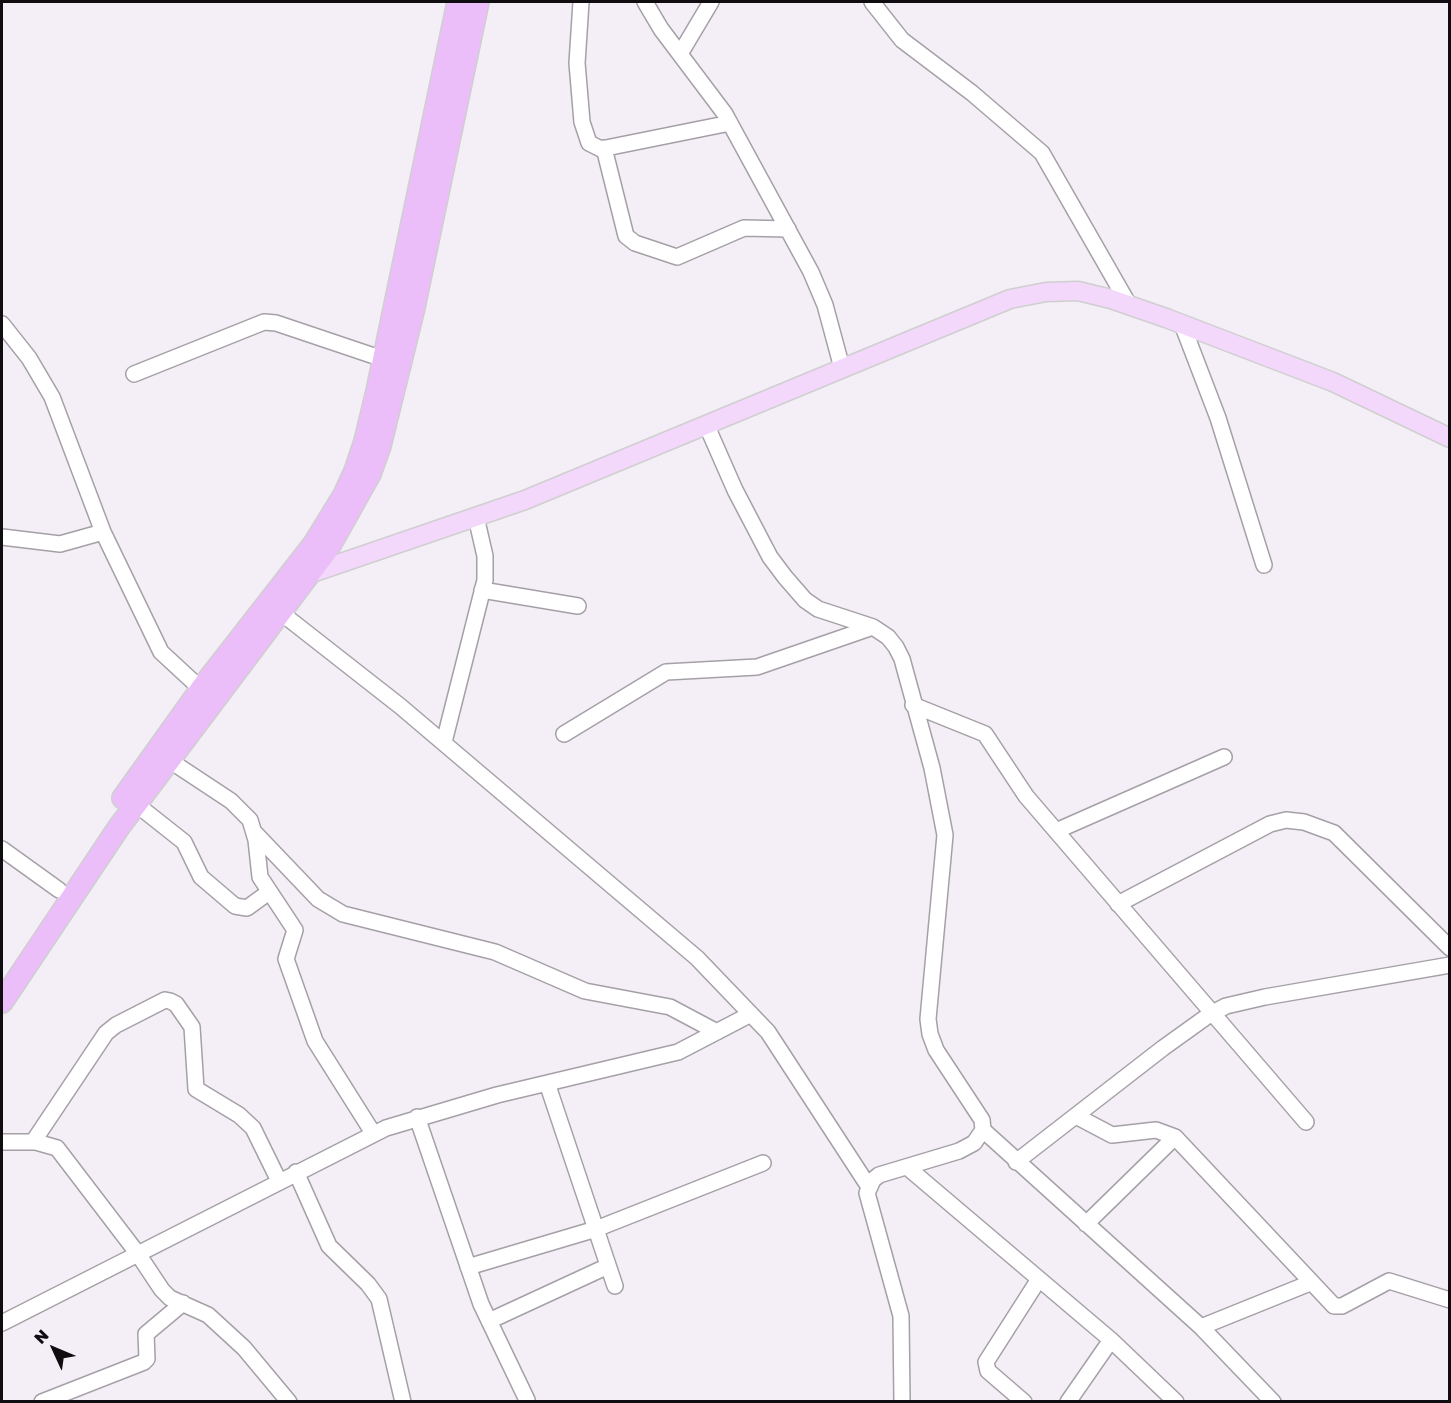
<!DOCTYPE html>
<html>
<head>
<meta charset="utf-8">
<style>
	body { margin:0 }
	#map { position:relative; width:1451px; height:1403px; overflow:hidden; background:#f4eef6; font-family:"Golos Text",sans-serif }
	canvas { display:block }
	.frame { position:absolute; inset:0; border:3px solid #0f0d10; pointer-events:none }
	.north { position:absolute; left:24px; top:1319px; width:60px; height:60px; -webkit-text-stroke:4px #f4eef6; paint-order:stroke; rotate:314deg; font-size:16px; font-weight:700; line-height:24px; text-align:center; color:#0f0d10 }
	.north::after { content:''; display:block; margin:auto; width:21px; height:27px; background:#0f0d10; clip-path:polygon(50% 0,100% 100%,50% 72%,0 100%) }
</style>
</head>
<body>
<div id="map">
<canvas width="1451" height="1403"></canvas>
<div class="frame"></div>
<div class="north">N</div>
</div>
<script>
const ctx = document.querySelector('canvas').getContext('2d');
ctx.lineJoin = 'round';
const shape = rows => new Path2D(rows.map(r => 'M' + r).join(''));
function strokePath(path, color, width, dash) { ctx.strokeStyle = color; ctx.lineWidth = width; ctx.lineCap = dash ? 'butt' : 'round'; ctx.setLineDash(dash || []); ctx.stroke(path); }
const minor = shape([
	[581,2,577,63,582,122,589,143,601,149,730,123],
	[645,2,661,29,725,114,811,272,825,305,842,368],
	[872,2,902,40,972,93,1042,153,1129,305],
	[680,54,711,2],
	[604,148,626,236,635,243,677,257,744,228,788,229],
	[2,324,29,358,52,397,103,532,161,652,201,689],
	[1182,324,1218,418,1264,565],
	[134,374,264,322,276,323,383,359],
	[706,424,735,490,770,557,785,577,805,600,818,609,873,627,888,637,896,647,902,659,932,768,945,835,928,1019,930,1034,936,1050,982,1120,983,1130,974,1143,959,1151,879,1175,873,1180,867,1193,901,1316,902,1402],
	[2,537,60,544,103,532],
	[482,590,578,606],
	[280,612,400,706,697,958,768,1032,869,1187],
	[913,705,985,734,1026,796,1306,1122],
	[564,734,666,672,757,667,873,627],
	[444,742,485,580,485,556,476,517],
	[169,760,231,801,250,820,256,840,260,877,295,930,286,959,315,1041,373,1133],
	[136,804,184,842,201,877,235,906,247,908,269,892],
	[1056,831,1224,757],
	[254,832,318,899,343,914,495,952,585,991,670,1007,717,1032],
	[2,849,59,890],
	[1118,904,1270,824,1286,820,1304,822,1334,833,1450,948],
	[547,1083,615,1286],
	[1076,1116,1112,1135,1156,1130,1175,1137,1334,1306,1342,1306,1389,1281,1450,1300],
	[417,1117,481,1304,527,1400],
	[983,1130,1201,1327,1273,1402],
	[2,1142,36,1142,57,1148,138,1254,162,1290,170,1298,208,1315,244,1348,289,1402],
	[33,1142,106,1033,116,1025,165,1000,170,1001,176,1004,192,1027,196,1089,239,1115,253,1128,279,1181],
	[1016,1162,1163,1048,1209,1015,1226,1006,1265,997,1450,965],
	[907,1167,1111,1340,1176,1402],
	[296,1172,329,1246,368,1284,379,1299,403,1402],
	[1086,1224,1175,1137],
	[468,1267,596,1229,763,1163],
	[489,1321,608,1266],
	[2,1323,386,1128,497,1095,678,1052,751,1014],
	[1201,1327,1310,1283],
	[42,1402,144,1362,147,1359,146,1334,183,1303],
	[1024,1402,988,1371,986,1362,1039,1279],
	[1068,1402,1111,1340]
]);
const major = shape([
	[303,576,525,500,1010,299,1046,292,1078,291,1111,299,1166,318,1333,382,1450,438]
]);
const highway = shape([
	[123,798,201,689,314,544,344,495,355,471,365,441,377,391,458,2],
	[2,1002,119,827,328,549,370,474,380,446,413,312,478,2]
]);
strokePath(minor, '#a5a0a7', 18);
strokePath(major, '#cfcfcf', 21);
strokePath(highway, '#cfcfcf', 24);
strokePath(minor, '#fff', 15);
strokePath(major, '#f3d8fc', 18);
strokePath(highway, '#ebbefa', 21);
</script>
</body>
</html>
